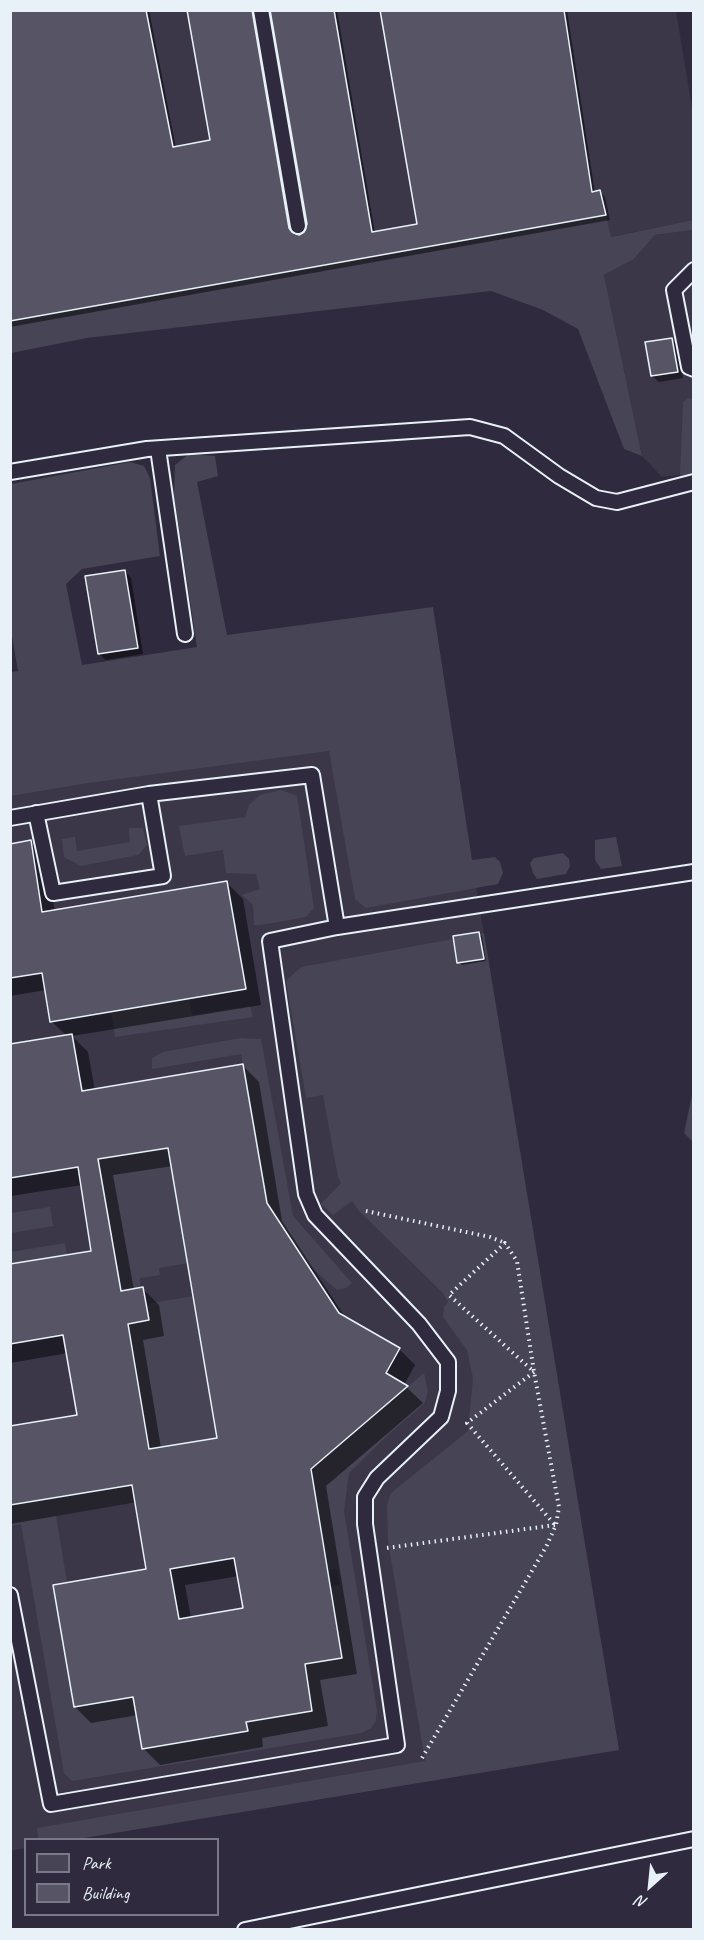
<!DOCTYPE html>
<html>
<head>
<meta charset="utf-8">
<style>
	body { margin:0 }
	#map { position:relative; width:704px; height:1940px; overflow:hidden; background:#2f2a3d; font-family:Caveat,sans-serif }
	canvas { display:block }
	.frame { position:absolute; inset:0; border:12px solid #e8f1f8; pointer-events:none }
	.legend { position:absolute; left:24px; top:1838px; width:195px; height:78px; box-sizing:border-box; background:#2f2a3d; border:2px solid #797a88; margin:0; padding:8px 10px; list-style:none; font-size:18px; color:#e8f1f8 }
	.legend li { display:flex; align-items:center; gap:12px; height:30px }
	.legend b { width:30px; border:2px solid #797a88 }
	.north { position:absolute; left:620px; top:1856px; width:60px; height:60px; -webkit-text-stroke:4px #2f2a3d; paint-order:stroke; rotate:207deg; font-size:16px; font-weight:700; line-height:24px; text-align:center; color:#e8f1f8 }
	.north::after { content:''; display:block; margin:auto; width:21px; height:27px; background:#e8f1f8; clip-path:polygon(50% 0,100% 100%,50% 72%,0 100%) }
</style>
</head>
<body>
<div id="map">
<canvas width="704" height="1940"></canvas>
<div class="frame"></div>
<ul class="legend">
<li><b style="height:16px;background:#464455"></b>Park</li>
<li><b style="height:16px;background:#575565"></b>Building</li>
</ul>
<div class="north">N</div>
</div>
<script>
const ctx = document.querySelector('canvas').getContext('2d');
ctx.lineJoin = 'round';
function fillPath(path, color) { ctx.fillStyle = color; ctx.fill(path, 'evenodd'); }
const shape = rows => new Path2D(rows.map(r => 'M' + r).join(''));
function strokePath(path, color, width, dash) { ctx.strokeStyle = color; ctx.lineWidth = width; ctx.lineCap = dash ? 'butt' : 'round'; ctx.setLineDash(dash || []); ctx.stroke(path); }
fillPath(shape([
	[11,11,676,11,693,114,693,220,610,237,606,215,11,321],
	[693,230,693,473,662,477,642,456,604,275,634,259,655,235],
	[328,714,471,856,619,1750,78,1839,26,1840,25,1848,11,1851,10,760]
]), '#3b3749');
fillPath(shape([
	[606,215,611,237,693,220,693,230,655,235,634,259,604,275,642,456,624,449,578,329,543,310,491,291,87,338,11,353,11,321],
	[688,398,693,399,693,473,680,476,683,402],
	[189,454,215,456,218,476,197,482,227,635,433,607,472,860,495,857,500,862,503,873,498,884,366,908,355,899,329,751,88,783,11,796,11,672,18,671,10,625,11,484,130,462,144,466,150,478,160,556,82,569,66,584,82,665,197,647,174,495,175,465],
	[281,790,297,796,314,908,306,917,261,925,254,925,253,905,242,895,260,889,256,874,226,873,223,850,185,856,179,826,245,817,249,805,260,795],
	[129,828,143,828,147,845,138,855,81,866,64,857,62,839,75,837,77,851,130,842],
	[616,837,622,866,601,869,595,860,595,840],
	[563,853,569,859,570,866,566,874,537,879,533,873,530,863,534,858],
	[484,933,619,1750,78,1839,38,1839,37,1828,425,1761,388,1541,387,1505,391,1493,468,1431,473,1378,467,1350,443,1317,444,1307,448,1302,443,1293,359,1211,352,1201,333,1215,321,1204,341,1183,338,1177,323,1095,306,1098,286,981,301,967,453,939,457,963,484,959,480,934],
	[189,998,192,1015,250,1006,253,1017,115,1037,111,1012],
	[240,1038,261,1039,293,1216,352,1283,346,1288,337,1290,304,1261,267,1203,241,1054,152,1069,152,1058,163,1052],
	[693,1090,693,1142,684,1133],
	[168,1148,189,1263,159,1268,160,1275,140,1278,140,1288,121,1291,98,1159],
	[50,1207,53,1226,11,1233,11,1213],
	[65,1243,67,1255,11,1264,11,1252],
	[194,1296,217,1438,149,1449,128,1324,148,1320,146,1304],
	[424,1373,428,1392,424,1404,390,1433,349,1473,344,1511,377,1711,376,1721,371,1728,362,1733,72,1781,64,1773,21,1524,11,1526,11,1505,132,1485,135,1502,56,1516,67,1582,53,1585,74,1707,133,1697,142,1749,248,1731,246,1722,312,1711,305,1664,342,1658,330,1587,340,1585,337,1569,328,1570,311,1469]
]), '#464455');
fillPath(shape([
	[10,10,149,10,176,148,211,141,188,10,259,10,257,18,295,236,304,235,308,225,272,10,337,10,375,233,418,225,381,10,567,10,595,193,600,192,605,197,610,220,10,327],
	[671,339,678,346,683,378,659,382,652,376],
	[125,571,131,578,143,654,106,660,99,654],
	[30,842,46,858,55,912,227,883,243,899,261,1005,72,1036,88,1052,95,1091,243,1066,259,1082,282,1221,347,1320,399,1349,415,1365,404,1385,423,1403,326,1486,357,1674,320,1680,328,1726,262,1738,263,1747,160,1765,143,1748,138,1715,91,1723,75,1707,148,1570,137,1502,10,1524,10,1428,79,1416,68,1353,10,1363,10,1265,92,1252,82,1185,11,1196,10,1046,67,1036,51,1021,46,990,10,996,10,845],
	[173,1166,219,1439,161,1448,143,1340,164,1336,159,1305,143,1289,134,1290,113,1175],
	[239,1576,245,1609,191,1618,185,1585],
	[479,933,482,936,486,961,462,965,459,962]
]), '#0007');
const building = shape([
	[10,10,146,10,173,147,210,140,187,10,252,10,289,228,292,232,299,235,304,232,307,224,270,10,334,10,372,232,417,224,380,10,564,10,592,192,600,190,606,215,10,321,10,10],
	[672,338,678,372,651,376,645,342,672,338],
	[125,570,138,648,98,654,85,576,125,570],
	[31,840,42,912,227,881,246,989,50,1022,42,973,10,978,10,844,31,840],
	[479,932,484,959,457,963,453,936,479,932],
	[72,1034,82,1091,243,1064,267,1203,339,1313,400,1348,386,1373,408,1386,311,1469,342,1658,305,1664,312,1711,246,1722,248,1731,142,1749,133,1697,74,1707,53,1585,146,1569,132,1485,10,1505,10,1426,77,1415,63,1335,10,1344,10,1264,91,1251,78,1167,10,1178,10,1044,72,1034],
	[168,1148,217,1438,149,1449,128,1324,149,1320,143,1287,121,1291,98,1159,168,1148],
	[234,1558,243,1608,179,1619,170,1569,234,1558]
]);
fillPath(building, '#575565');
strokePath(building, '#e8f1f8', 1.5);
const service = shape([
	[261,10,298,226],
	[694,270,674,290,689,367,694,369],
	[158,449,185,634],
	[10,472,147,449,470,427,504,436,559,476,596,498,617,502,694,482],
	[36,813,53,893,163,876,149,794],
	[10,818,149,794,312,775,337,927],
	[10,1595,51,1804,397,1745,365,1524,365,1497,377,1478,441,1417,448,1391,448,1362,419,1324,315,1215,306,1194,270,941,337,927,694,872],
	[245,1930,694,1839]
]);
strokePath(service, '#e8f1f8', 18);
strokePath(shape([
	[366,1211,490,1237,505,1243],
	[534,1372,467,1423,555,1525],
	[387,1548,555,1525],
	[422,1758,546,1547,556,1525,559,1507,534,1372,517,1261,505,1243,449,1295,534,1372]
]), '#e8f1f8', 4, [1.5, 4.5]);
strokePath(service, '#2f2a3d', 14);
</script>
</body>
</html>
